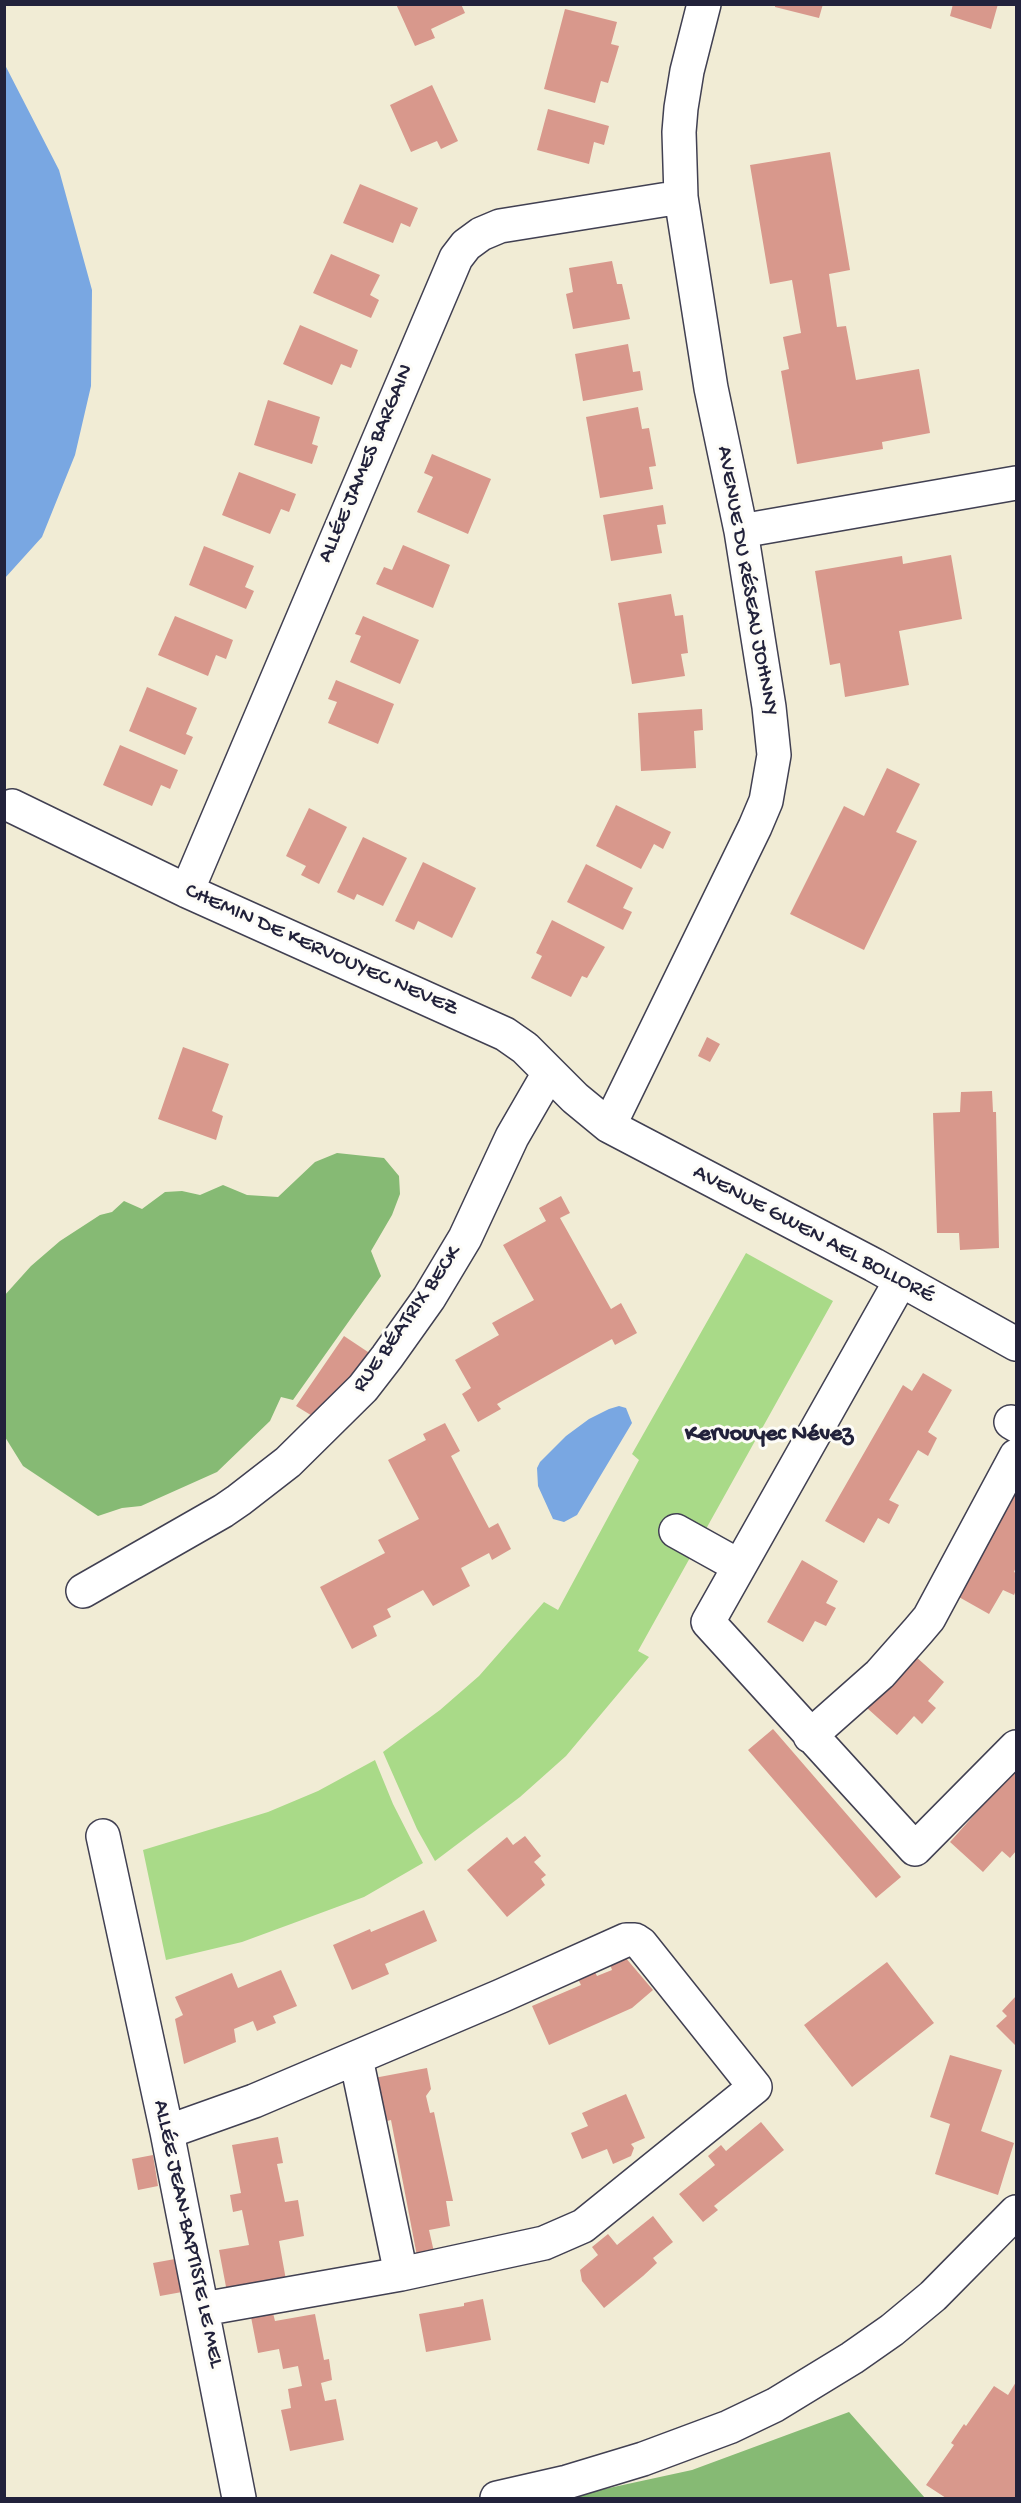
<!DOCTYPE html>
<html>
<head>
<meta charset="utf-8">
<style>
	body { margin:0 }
	#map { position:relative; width:1021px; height:2503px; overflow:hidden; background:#f1ecd5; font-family:"Gochi Hand",sans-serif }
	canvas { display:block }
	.frame { position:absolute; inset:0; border:6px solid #22223b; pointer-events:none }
</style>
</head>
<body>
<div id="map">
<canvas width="1021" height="2503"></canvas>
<div class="frame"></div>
</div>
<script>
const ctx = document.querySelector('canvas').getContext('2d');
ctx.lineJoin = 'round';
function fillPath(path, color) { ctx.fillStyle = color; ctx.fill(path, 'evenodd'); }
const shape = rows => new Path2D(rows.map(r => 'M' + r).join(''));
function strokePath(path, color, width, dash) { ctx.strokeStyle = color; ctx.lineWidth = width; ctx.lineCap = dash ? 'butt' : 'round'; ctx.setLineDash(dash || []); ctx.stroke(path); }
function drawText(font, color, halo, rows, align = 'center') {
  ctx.font = font + ' "Gochi Hand",sans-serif'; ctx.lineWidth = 6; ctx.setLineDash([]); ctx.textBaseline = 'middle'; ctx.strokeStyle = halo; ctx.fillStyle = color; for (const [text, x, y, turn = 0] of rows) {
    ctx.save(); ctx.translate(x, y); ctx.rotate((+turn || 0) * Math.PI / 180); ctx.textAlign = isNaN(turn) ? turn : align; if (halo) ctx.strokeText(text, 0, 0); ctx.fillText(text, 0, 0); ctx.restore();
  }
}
fillPath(shape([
	[746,1253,833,1301,638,1651,649,1657,566,1756,520,1797,435,1861,417,1829,383,1752,440,1710,479,1676,544,1602,558,1610,639,1460,632,1454],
	[375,1760,393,1804,423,1863,364,1897,291,1924,242,1942,166,1960,143,1850,268,1812,318,1791]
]), '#a9da88');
fillPath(shape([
	[337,1153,384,1158,399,1176,400,1194,392,1215,371,1251,381,1276,293,1400,281,1397,270,1421,217,1472,141,1506,122,1508,98,1516,23,1466,5,1437,4,1296,31,1266,60,1241,100,1215,112,1212,124,1201,142,1209,165,1192,182,1191,200,1195,223,1185,247,1195,278,1197,315,1162],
	[849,2412,925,2498,563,2498,692,2470]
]), '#86ba74');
fillPath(shape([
	[4,63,59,170,92,290,91,386,75,455,42,537,5,578],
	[619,1406,626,1408,632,1423,577,1515,564,1522,553,1519,538,1486,537,1468,540,1462,566,1436,589,1419,609,1409]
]), '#79a7e2');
fillPath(shape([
	[396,4,461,4,465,13,431,29,435,38,415,46],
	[775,4,823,4,819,18,775,7],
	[953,4,998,4,991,29,950,16],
	[565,9,617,22,611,44,619,46,608,83,601,81,595,103,544,89],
	[432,85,458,141,441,149,437,141,411,152,390,105],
	[548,109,609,126,604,145,594,142,589,164,537,150],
	[830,152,850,270,829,274,837,327,846,326,856,380,919,369,930,433,882,442,883,449,797,464,781,371,789,369,783,337,801,333,792,280,770,284,750,165],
	[360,184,418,208,410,227,401,223,393,243,343,223],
	[331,254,380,275,370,295,379,300,371,318,313,293],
	[612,261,617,284,622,284,630,319,573,329,566,294,573,292,569,268],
	[300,325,358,350,351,368,341,364,332,385,283,364],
	[628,344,633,372,640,371,643,390,583,401,575,354],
	[268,400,320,417,312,444,318,446,312,464,254,445],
	[638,407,642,429,649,428,656,466,649,467,653,489,600,498,586,417],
	[432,454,491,479,468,534,417,512,433,477,424,473],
	[239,472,296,494,289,512,281,509,270,534,222,515],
	[663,505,666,524,657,525,662,553,611,561,603,515],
	[403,545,450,565,433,608,376,584,384,567,392,570],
	[204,546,254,566,245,587,254,591,246,609,189,585],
	[951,555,962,619,899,631,909,685,845,697,840,663,830,665,815,571,902,556,903,564],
	[671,594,675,616,683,615,688,653,681,654,685,676,632,684,618,603],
	[175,616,233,640,226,659,216,655,208,676,158,655],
	[363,616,419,640,400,684,350,662,361,636,355,634],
	[336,680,394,704,378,744,328,723,337,702,328,699],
	[147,687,197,708,186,734,193,737,185,755,129,731],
	[702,709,703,730,694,731,696,768,641,771,638,713],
	[120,745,178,770,170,789,161,785,152,806,103,785],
	[887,768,920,784,896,832,917,841,864,950,790,914,844,806,864,816],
	[616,805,671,832,663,849,654,844,641,869,596,846],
	[309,808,347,827,319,884,301,875,306,866,286,856],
	[363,837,407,858,383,906,357,894,354,900,337,892],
	[423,862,476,888,452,938,418,921,414,930,395,921],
	[586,864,633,888,623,908,632,912,623,930,567,902],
	[552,920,605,947,587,978,582,976,571,997,531,978,542,956,536,953],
	[707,1037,720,1044,710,1062,698,1056],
	[183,1047,229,1064,212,1111,223,1116,216,1140,158,1119],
	[992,1091,993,1112,996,1112,999,1248,960,1250,959,1233,937,1233,933,1113,960,1112,961,1092],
	[561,1196,570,1213,560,1218,611,1309,621,1303,637,1333,615,1345,612,1339,497,1404,501,1409,478,1422,462,1394,471,1388,455,1360,499,1335,492,1323,534,1300,503,1245,546,1221,539,1208],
	[344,1336,371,1354,314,1417,296,1406],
	[923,1373,952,1390,928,1432,937,1438,928,1456,918,1450,889,1500,899,1505,889,1524,878,1518,864,1543,825,1521,903,1385,912,1391],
	[445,1423,460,1451,451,1456,489,1528,498,1523,511,1549,492,1560,489,1553,461,1568,470,1586,433,1606,423,1590,387,1609,391,1617,373,1626,377,1636,352,1649,320,1587,385,1553,378,1540,419,1519,388,1460,426,1440,423,1434],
	[1016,1477,1016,1567,1014,1572,1016,1573,1016,1590,1014,1595,1003,1590,989,1614,950,1592],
	[802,1560,838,1581,826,1603,836,1608,826,1626,815,1621,803,1642,767,1622],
	[914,1655,944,1682,928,1701,936,1708,922,1724,914,1716,897,1735,867,1708],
	[773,1729,901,1877,876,1898,748,1750],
	[1016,1768,1016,1851,1010,1858,1002,1851,983,1872,950,1842],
	[525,1836,541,1856,534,1862,546,1875,541,1879,545,1885,507,1917,467,1870,507,1837,513,1845],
	[424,1910,437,1941,385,1964,389,1974,352,1990,333,1945,370,1929,371,1932],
	[625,1957,653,1990,632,2008,549,2045,532,2006,581,1985,577,1977,594,1970,597,1976,612,1970,610,1964],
	[887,1962,934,2023,852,2087,804,2025],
	[281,1970,297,2006,273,2016,276,2023,257,2031,253,2021,234,2029,236,2042,184,2064,175,2019,183,2015,175,1997,232,1973,238,1988],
	[1016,1996,1016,2046,996,2026,1007,2016,1002,2011],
	[950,2055,1002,2070,981,2131,1014,2143,998,2195,935,2174,950,2124,930,2117],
	[427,2068,431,2089,426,2096,430,2113,434,2112,453,2201,446,2201,450,2226,429,2230,434,2252,417,2256,391,2120,383,2122,374,2078],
	[626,2094,645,2138,631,2144,634,2148,631,2156,613,2164,607,2149,582,2159,571,2133,588,2126,582,2113],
	[761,2122,784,2150,714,2206,718,2210,703,2222,679,2194,715,2165,708,2156,721,2145,726,2151],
	[278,2137,283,2163,277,2164,285,2202,298,2200,304,2236,279,2241,286,2280,227,2292,219,2250,249,2245,242,2210,233,2212,230,2195,241,2193,232,2145],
	[153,2155,158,2186,138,2190,132,2159],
	[653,2216,673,2242,653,2258,657,2263,643,2276,604,2308,582,2281,580,2270,598,2255,592,2247,608,2234,617,2245],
	[175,2259,182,2292,160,2296,153,2263],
	[483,2299,491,2340,426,2352,419,2314,464,2306,464,2303],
	[273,2313,275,2321,315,2314,324,2360,329,2359,332,2380,321,2383,325,2401,336,2399,344,2440,290,2451,281,2410,291,2408,288,2389,302,2386,298,2366,283,2369,279,2349,258,2353,251,2317],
	[1016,2382,1015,2498,946,2498,926,2485,954,2445,951,2443,964,2424,966,2426,994,2386,1008,2395]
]), '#d8988c');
const minor = shape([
	[741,531,1016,483],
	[12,806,187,891,505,1034,525,1048,575,1098,609,1126,874,1265,1016,1344],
	[187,891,456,258,466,245,481,234,500,226,681,197],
	[609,1126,755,827,766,801,774,755,769,707,741,531,711,388,681,197,679,132,681,108,687,71,704,4],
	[901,1280,708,1622,915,1849,1016,1747],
	[1011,1422,1016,1425],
	[676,1531,739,1566],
	[83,1591,223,1511,239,1500,288,1462,363,1388,387,1357,429,1298,465,1238,512,1137,549,1073],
	[810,1736,880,1674,918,1631,929,1618,1016,1456],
	[103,1836,167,2132,239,2498],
	[356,2058,401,2274],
	[167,2132,254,2101,501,1996,626,1940,635,1940,641,1944,755,2087,583,2226,544,2243,401,2274,203,2309],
	[497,2498,567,2482,643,2459,729,2427,775,2405,852,2358,892,2330,933,2296,1016,2212]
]);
strokePath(minor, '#414052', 36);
strokePath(minor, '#fff', 33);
drawText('22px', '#22223b', '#fdfcf7', [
	["ALLÉE JAMES BARGAIN",367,464,-67],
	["AVENUE DU RÉSEAU JOHNNY",746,581,80],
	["CHEMIN DE KERVOUYEC NEVEZ",321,951,24],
	["AVENUE GWEN AEL BOLLORÉ",813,1235,28],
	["RUE BÉATRIX BECK",408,1320,-55],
	["ALLÉE JEAN-BAPTISTE LE MEL",187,2234,78]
]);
drawText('bold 24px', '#22223b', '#fdfcf7', [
	["Kervouyec Névez",769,1435]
]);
</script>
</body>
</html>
